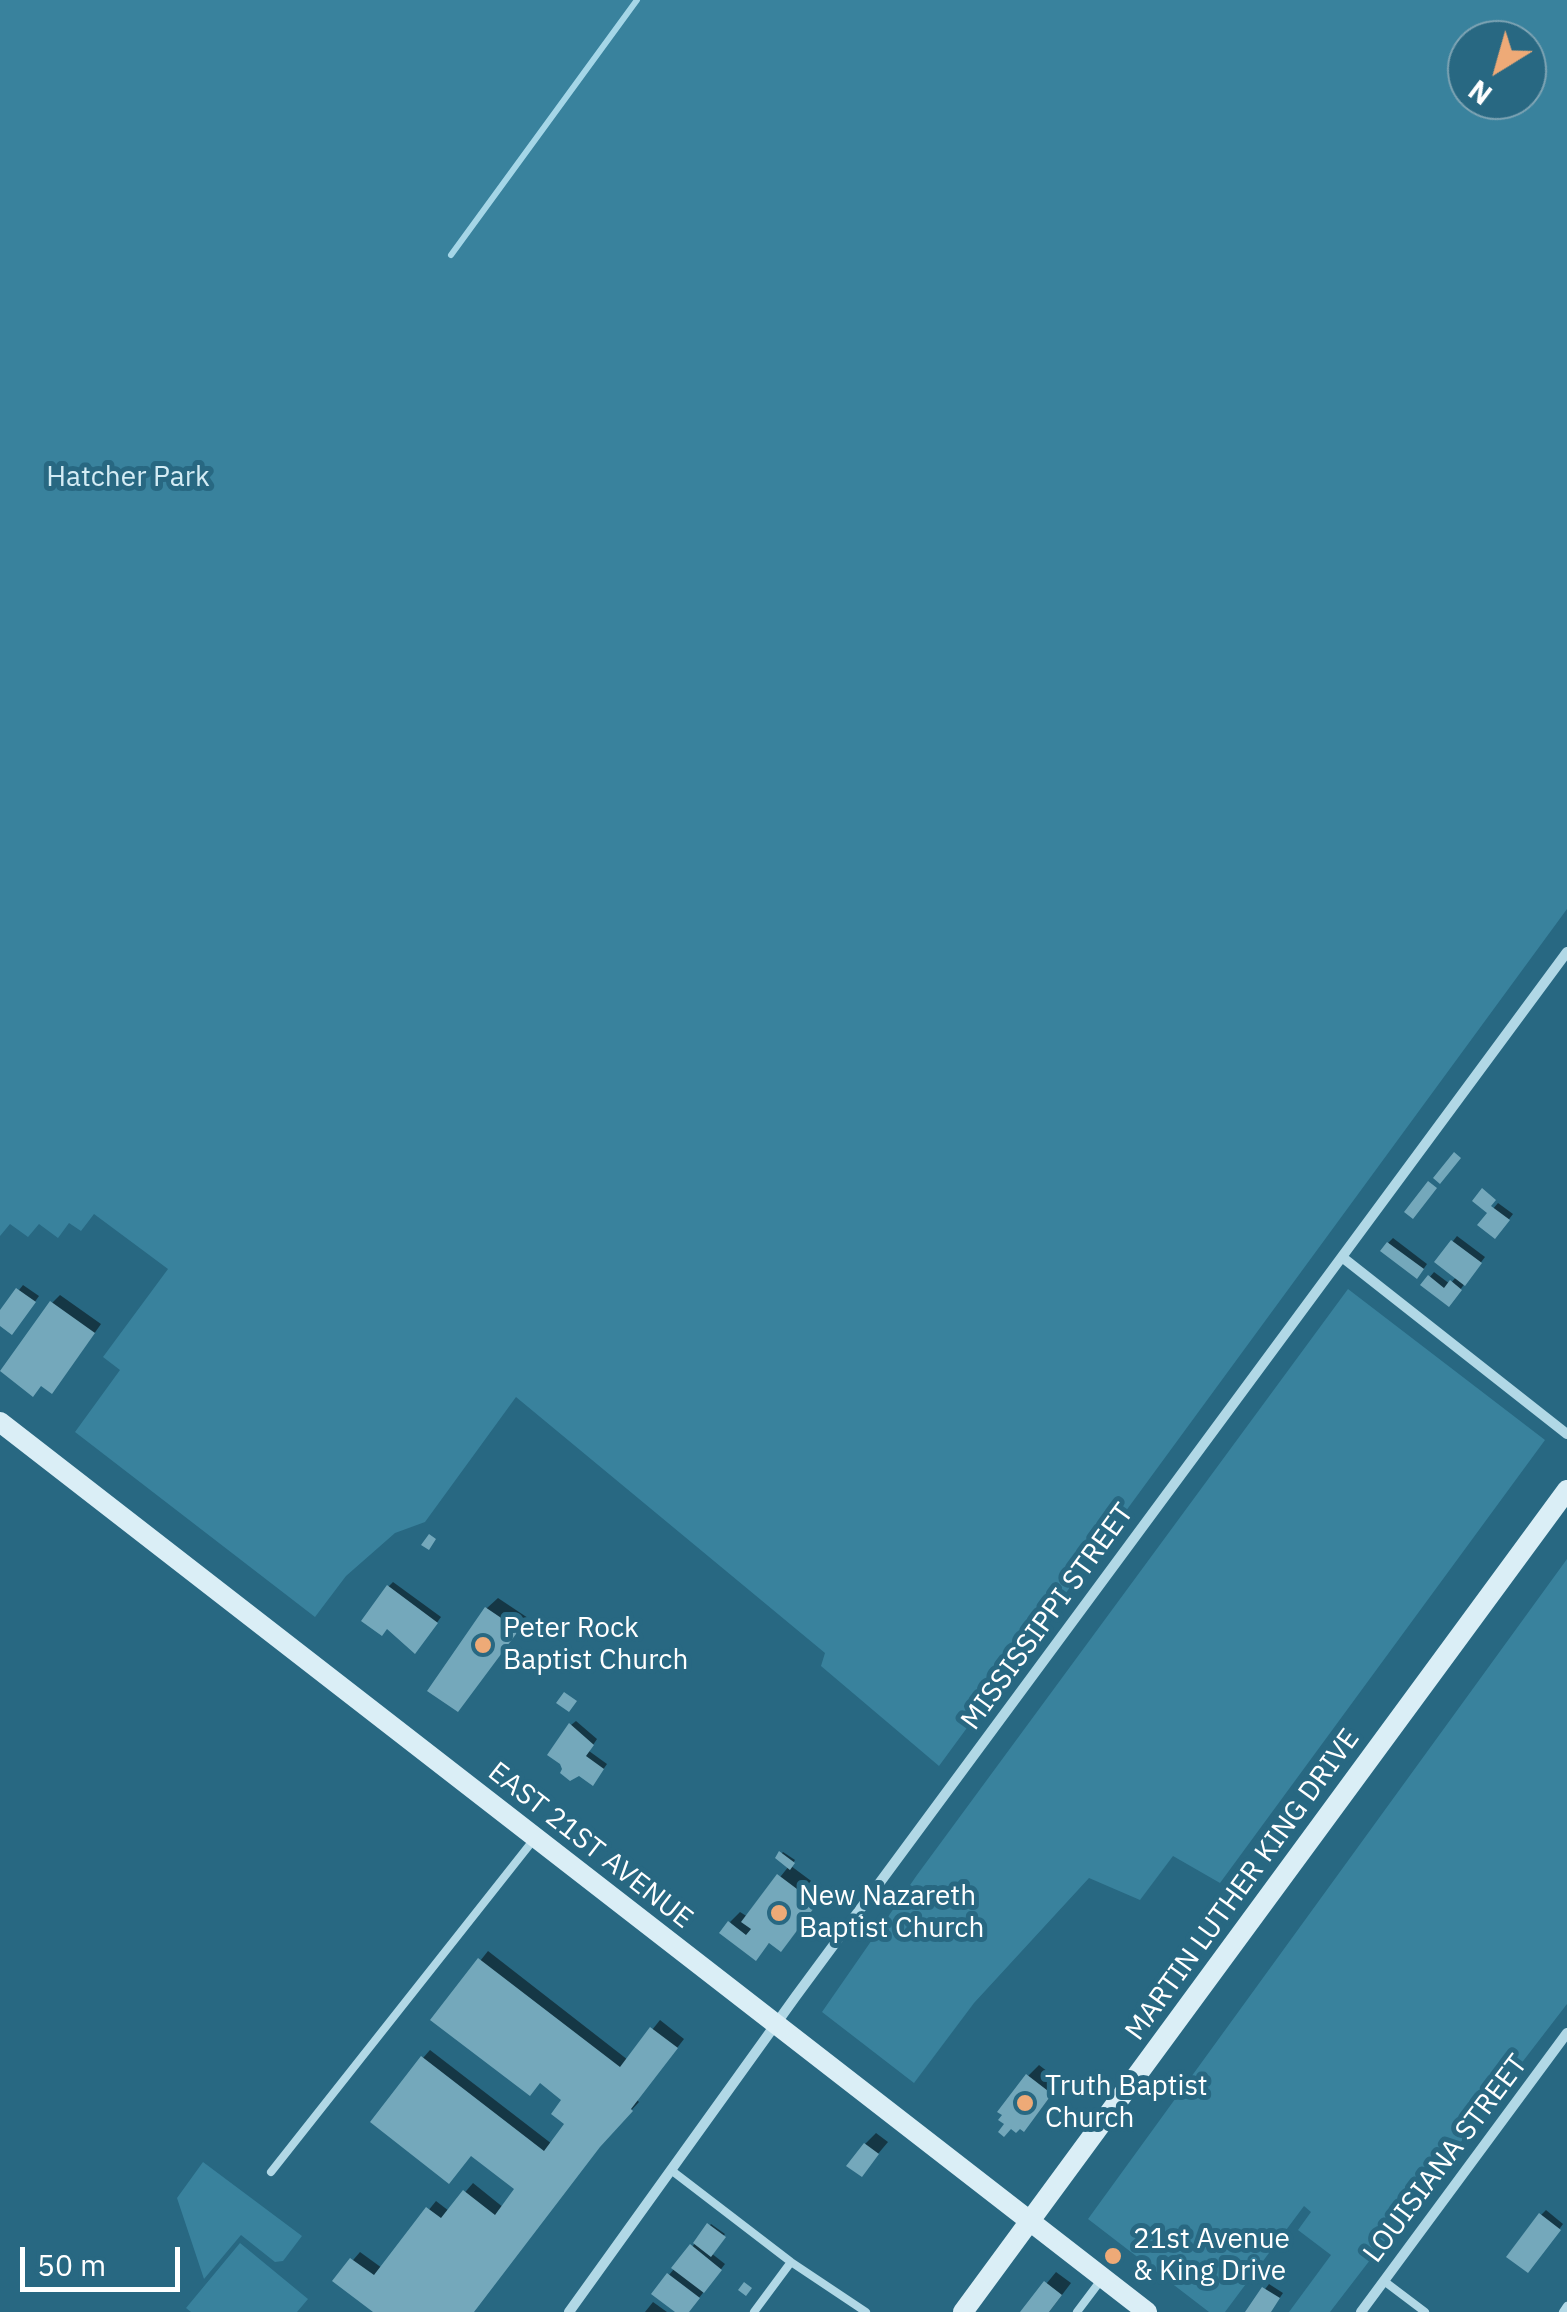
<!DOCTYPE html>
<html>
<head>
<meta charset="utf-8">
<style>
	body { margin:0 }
	#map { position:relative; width:1567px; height:2312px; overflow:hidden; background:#286882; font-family:"IBM Plex Sans",sans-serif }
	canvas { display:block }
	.north { position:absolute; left:1447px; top:20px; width:100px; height:100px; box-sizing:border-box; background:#286882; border:2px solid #7ea4b4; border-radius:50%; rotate:217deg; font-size:28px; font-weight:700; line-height:40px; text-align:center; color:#fff }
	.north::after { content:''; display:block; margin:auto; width:35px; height:45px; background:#ea7; clip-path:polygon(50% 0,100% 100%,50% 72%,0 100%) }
	.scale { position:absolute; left:20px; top:2247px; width:160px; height:45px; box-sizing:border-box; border:5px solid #fff; border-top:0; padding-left:12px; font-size:30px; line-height:35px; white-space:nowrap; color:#fff; -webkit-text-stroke:8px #286882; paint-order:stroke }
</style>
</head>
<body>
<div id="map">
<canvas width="1567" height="2312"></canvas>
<div class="north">N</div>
<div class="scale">50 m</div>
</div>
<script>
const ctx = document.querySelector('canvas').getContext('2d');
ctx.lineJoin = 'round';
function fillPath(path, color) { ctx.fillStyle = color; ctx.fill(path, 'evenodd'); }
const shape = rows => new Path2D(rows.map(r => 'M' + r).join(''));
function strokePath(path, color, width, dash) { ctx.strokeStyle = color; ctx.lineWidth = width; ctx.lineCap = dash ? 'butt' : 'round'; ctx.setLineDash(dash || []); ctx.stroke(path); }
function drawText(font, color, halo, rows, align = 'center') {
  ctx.font = font + ' "IBM Plex Sans",sans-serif'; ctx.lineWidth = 10; ctx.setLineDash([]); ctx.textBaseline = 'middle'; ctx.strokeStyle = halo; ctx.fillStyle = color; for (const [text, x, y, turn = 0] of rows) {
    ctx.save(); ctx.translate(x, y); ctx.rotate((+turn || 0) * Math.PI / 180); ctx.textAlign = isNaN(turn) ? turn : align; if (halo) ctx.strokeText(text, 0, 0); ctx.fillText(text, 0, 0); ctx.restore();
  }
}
fillPath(shape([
	[0,0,1567,0,1567,909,939,1766,821,1666,825,1653,516,1397,425,1522,395,1533,346,1576,315,1617,75,1432,120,1370,103,1357,168,1269,94,1214,81,1231,69,1223,58,1238,39,1224,28,1237,10,1224,0,1236],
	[1467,40,1527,40,1527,100,1467,100],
	[1348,1289,1545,1440,1220,1883,1173,1856,1140,1900,1089,1878,974,2003,914,2083,822,2012,917,1875],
	[1567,1559,1567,2004,1330,2312,1289,2312,1331,2255,1298,2230,1311,2212,1304,2206,1225,2312,1209,2312,1088,2219],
	[203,2162,302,2236,283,2261,275,2262,241,2235,204,2279,177,2198],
	[240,2243,308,2299,297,2312,191,2312,186,2308]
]), '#39829d');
fillPath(shape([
	[1498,1203,1513,1214,1500,1231,1480,1224],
	[1457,1236,1485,1257,1453,1299,1424,1284,1434,1272,1450,1284,1457,1276,1437,1261],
	[1393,1238,1427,1264,1422,1271,1388,1243],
	[23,1285,39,1296,17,1327,0,1323,0,1314],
	[60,1295,101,1324,59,1383,52,1303],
	[393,1582,441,1617,420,1646,388,1587],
	[498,1598,528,1618,458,1709,487,1608],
	[576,1721,597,1739,589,1751,607,1764,597,1778,579,1773,571,1725],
	[783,1852,795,1860,791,1866,826,1892,791,1938,771,1941,756,1957,730,1922,740,1912,748,1917,789,1866,778,1857],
	[488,1951,628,2060,660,2020,684,2039,637,2100,639,2102,607,2136,473,2312,377,2312,336,2280,360,2252,382,2268,436,2201,449,2211,473,2183,504,2208,518,2189,423,2058,430,2050,552,2144,568,2124,565,2100,541,2081,434,2019],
	[1039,2065,1061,2082,1034,2118,1007,2124,1028,2076],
	[876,2133,888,2142,861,2174,865,2144],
	[1546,2210,1563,2224,1533,2265,1541,2215],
	[711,2224,725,2234,711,2253,725,2264,689,2311,679,2312,669,2275],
	[1056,2272,1071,2283,1049,2312,1023,2312],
	[1269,2284,1283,2293,1270,2312,1248,2312],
	[653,2302,667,2312,645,2312]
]), '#0007');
strokePath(shape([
	[451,255,637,0]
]), '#a5d6e7', 6);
fillPath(shape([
	[1454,1152,1461,1158,1440,1184,1433,1178],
	[1428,1181,1437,1188,1413,1219,1404,1212],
	[1482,1188,1496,1200,1491,1206,1510,1220,1495,1239,1477,1225,1487,1213,1472,1201],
	[1451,1240,1482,1263,1465,1286,1434,1262],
	[1387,1242,1424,1269,1417,1279,1380,1251],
	[1428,1275,1444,1288,1450,1280,1462,1290,1449,1307,1420,1285],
	[16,1288,36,1302,12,1335,0,1326,0,1310],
	[50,1301,95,1333,52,1394,41,1386,33,1397,0,1371],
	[429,1534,436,1539,429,1550,421,1545],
	[387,1585,438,1623,415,1654,387,1629,382,1636,361,1621],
	[485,1607,519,1630,458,1712,427,1691],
	[564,1692,577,1701,569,1712,556,1703],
	[569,1723,594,1745,586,1756,604,1769,593,1786,579,1776,570,1781,560,1773,562,1769,560,1764,547,1755],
	[779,1851,795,1863,790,1870,775,1858],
	[777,1874,817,1904,781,1952,769,1943,756,1961,719,1933,728,1921,746,1935,751,1929,741,1922],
	[478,1958,620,2067,650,2027,678,2048,631,2109,633,2111,600,2147,474,2312,373,2312,332,2281,350,2258,374,2275,426,2207,441,2218,463,2190,495,2215,514,2189,471,2156,449,2184,370,2122,421,2056,544,2151,564,2124,551,2114,561,2100,540,2083,530,2096,430,2020],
	[1026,2074,1052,2094,1024,2132,1020,2129,1016,2133,1011,2129,1004,2137,998,2132,1004,2124,998,2120,1002,2115,997,2112],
	[864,2143,879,2154,862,2177,846,2166],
	[1539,2213,1561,2230,1528,2273,1506,2257],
	[707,2223,726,2237,711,2257,693,2243],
	[690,2244,722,2270,704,2293,671,2268],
	[667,2273,700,2298,689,2312,675,2312,651,2294],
	[1044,2281,1062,2295,1049,2312,1020,2312],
	[744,2282,752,2288,746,2296,738,2290],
	[1262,2287,1280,2298,1271,2312,1245,2312]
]), '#74a8bb');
strokePath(shape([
	[671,2170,791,2262,866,2312],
	[271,2172,535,1838],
	[1384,2281,1425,2312],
	[754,2312,791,2262],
	[1077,2312,1101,2280],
	[1563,2312,1567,2306]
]), '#b1d8e6', 8);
strokePath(shape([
	[1342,1257,1567,1434],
	[569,2312,796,1996,1567,952],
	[1361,2312,1567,2033]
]), '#b1d8e6', 10);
strokePath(shape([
	[0,1422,1147,2312],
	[963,2312,1567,1490]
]), '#daeef6', 20);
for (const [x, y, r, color] of [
	[483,1645,10,"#ea7"],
	[779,1913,10,"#ea7"],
	[1025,2103,10,"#ea7"],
	[1113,2256,10,"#ea7"]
]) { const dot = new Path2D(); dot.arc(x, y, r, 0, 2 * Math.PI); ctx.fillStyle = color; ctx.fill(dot); strokePath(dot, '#286882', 4); }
drawText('28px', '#d4ecf5', '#286882', [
	["Hatcher Park",128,478]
]);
drawText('28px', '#fff', '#286882', [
	["MISSISSIPPI STREET",1048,1617,-54],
	["EAST 21ST AVENUE",590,1846,38],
	["MARTIN LUTHER KING DRIVE",1243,1885,-54],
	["LOUISIANA STREET",1446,2159,-53]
]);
drawText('28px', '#fff', '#286882', [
	["Peter Rock",503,1629],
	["Baptist Church",503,1661],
	["New Nazareth",799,1897],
	["Baptist Church",799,1929],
	["Truth Baptist",1045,2087],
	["Church",1045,2119],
	["21st Avenue",1133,2240],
	["& King Drive",1133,2272]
], 'left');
</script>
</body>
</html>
